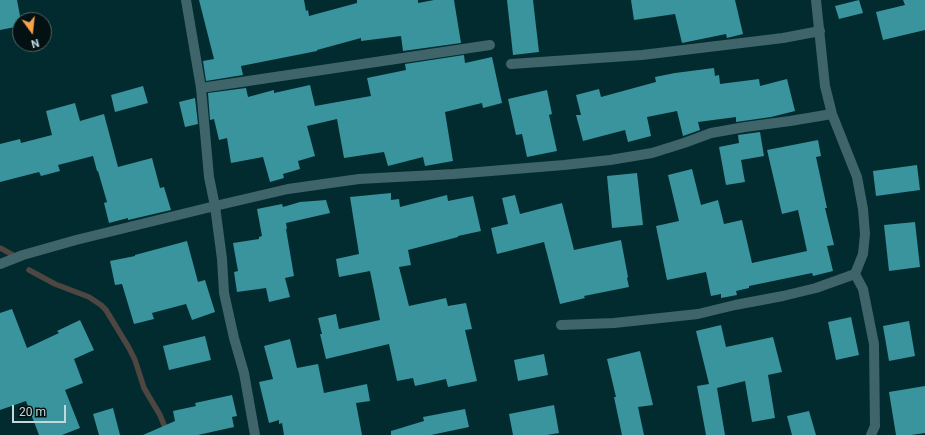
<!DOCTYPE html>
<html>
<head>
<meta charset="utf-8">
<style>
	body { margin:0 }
	#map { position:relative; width:925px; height:435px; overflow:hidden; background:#022b2f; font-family:Roboto,sans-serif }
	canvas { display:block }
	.north { position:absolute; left:12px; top:12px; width:40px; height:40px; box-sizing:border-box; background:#031113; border:1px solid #506163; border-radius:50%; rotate:165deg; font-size:11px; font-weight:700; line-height:16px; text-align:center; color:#c4d8da }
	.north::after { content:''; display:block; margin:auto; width:14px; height:18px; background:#f7a149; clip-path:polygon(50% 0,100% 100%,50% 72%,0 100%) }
	.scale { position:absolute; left:12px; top:405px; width:54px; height:18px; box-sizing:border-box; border:2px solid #c4d8da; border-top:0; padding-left:5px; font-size:12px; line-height:14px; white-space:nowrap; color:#c4d8da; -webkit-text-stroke:3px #031113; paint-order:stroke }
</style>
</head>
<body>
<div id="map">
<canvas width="925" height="435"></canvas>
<div class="north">N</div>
<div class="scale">20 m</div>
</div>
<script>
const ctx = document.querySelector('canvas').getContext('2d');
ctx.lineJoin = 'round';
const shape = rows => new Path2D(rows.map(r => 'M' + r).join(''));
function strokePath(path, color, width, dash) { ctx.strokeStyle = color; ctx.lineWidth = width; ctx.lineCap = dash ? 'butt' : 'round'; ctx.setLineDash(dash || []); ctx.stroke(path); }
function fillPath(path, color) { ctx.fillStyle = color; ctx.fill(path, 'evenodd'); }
strokePath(shape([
	[0,248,13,255],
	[29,270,55,284,89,297,101,305,106,310,129,348,135,360,144,388,160,415,168,435]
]), '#4d4641', 5.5);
fillPath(shape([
	[0,0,17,0,20,16,20,26,0,30],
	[199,0,304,0,306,11,308,10,309,16,357,3,357,0,418,0,418,3,434,0,454,0,461,43,403,51,401,36,361,41,361,38,317,50,317,51,241,66,243,75,206,81,203,61,214,59],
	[507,0,533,0,539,52,513,55],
	[631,0,735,0,743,34,727,38,726,34,682,43,675,14,634,20],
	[859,0,863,13,839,19,835,6],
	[903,0,925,0,925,30,883,40,876,12,905,5],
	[464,55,465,63,492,57,502,103,483,108,482,103,445,112,453,161,425,166,423,157,388,166,384,152,344,158,337,119,307,126,315,156,298,161,300,169,283,174,284,178,270,182,263,157,231,163,227,138,219,140,214,119,210,120,208,93,246,88,248,97,274,90,274,93,310,85,315,106,371,96,367,78,406,70,405,64],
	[714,68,715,76,719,75,720,84,759,79,760,86,787,79,795,111,771,117,736,122,736,117,698,122,700,130,683,136,677,111,647,117,651,136,628,142,625,130,583,141,576,115,581,115,576,95,599,89,601,97,656,82,655,77,675,73],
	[143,86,148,103,115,112,111,95],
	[547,90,552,114,549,115,557,151,527,157,522,134,516,135,508,99],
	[195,98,198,124,185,127,179,102],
	[75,103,80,121,104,114,118,167,152,158,160,188,164,187,171,210,128,220,128,218,109,223,104,203,107,202,98,171,97,171,93,156,58,165,60,171,41,176,39,172,0,182,0,144,20,139,21,143,52,135,46,111],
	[760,132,764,156,741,160,745,182,726,185,719,147,739,143,738,135],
	[818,140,821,156,816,157,827,208,825,208,834,245,827,246,833,271,813,276,812,273,749,286,749,288,736,291,737,295,721,298,721,294,711,296,706,272,667,280,656,226,679,221,668,175,692,169,701,205,718,200,724,224,742,220,752,263,807,251,798,210,782,214,767,150],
	[917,165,920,190,876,196,873,171],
	[637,173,643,225,612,228,607,176],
	[391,193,391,200,399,199,400,207,447,195,448,201,473,196,481,231,458,236,458,237,408,250,411,265,399,267,409,306,446,298,448,306,466,303,472,329,465,330,477,381,448,387,446,379,415,386,413,378,397,381,389,344,326,359,320,334,322,334,318,318,336,314,339,329,380,320,370,271,339,277,336,259,359,254,350,197],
	[515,195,520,214,562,203,574,250,621,240,628,277,627,278,629,287,584,296,585,298,560,304,544,242,497,254,491,228,508,224,502,198],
	[326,200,330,213,286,223,287,229,286,229,294,276,285,278,290,297,269,302,266,288,237,292,234,272,238,271,233,243,259,239,259,237,262,236,257,209,282,204,283,207,300,202],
	[915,222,920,267,889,271,884,225],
	[187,241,198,282,205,280,215,312,192,320,186,304,152,313,154,319,134,324,122,284,115,285,110,261,135,256,135,255],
	[12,309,27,348,59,333,57,331,80,320,94,350,74,359,83,383,65,390,80,428,62,435,39,435,26,401,0,410,0,313],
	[851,317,859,355,836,360,828,322],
	[909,321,915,356,889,361,883,326],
	[721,325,726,347,773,337,782,372,768,375,775,418,752,422,745,381,717,388,725,435,706,435,697,386,709,384,696,331],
	[205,336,211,360,169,370,163,346],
	[290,339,297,368,318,364,324,393,367,384,370,401,356,403,362,435,284,435,282,423,279,424,279,420,269,423,259,382,273,379,264,346],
	[640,351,653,405,638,407,644,435,622,435,614,397,616,397,607,359],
	[544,354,548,375,518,381,514,360],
	[925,386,925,433,911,435,896,435,889,392],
	[232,395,237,416,232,417,234,427,198,435,143,435,175,421,173,411,196,406,195,403],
	[554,405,559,433,547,435,513,435,509,414],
	[113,408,120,435,99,435,93,414],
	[465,409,469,427,431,435,391,435,391,431,424,421,423,417],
	[809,411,816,435,792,435,787,416]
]), '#39949e');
strokePath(shape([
	[186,0,201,88,209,177,215,206,222,259,224,293,234,338,244,373,255,435],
	[816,0,825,86,832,114,857,177,863,209,865,234,863,254,855,274,863,289,874,344,875,426,871,435],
	[511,64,642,55,783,38,820,31],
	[201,88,490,45],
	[0,264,23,255,76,240,215,206,288,189,359,179,454,174,564,165,610,160,652,153,684,143,711,133,745,127,790,121,832,114],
	[561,325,614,323,698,314,735,305,783,296,816,288,855,274]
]), '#3f6469', 10);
</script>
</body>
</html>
